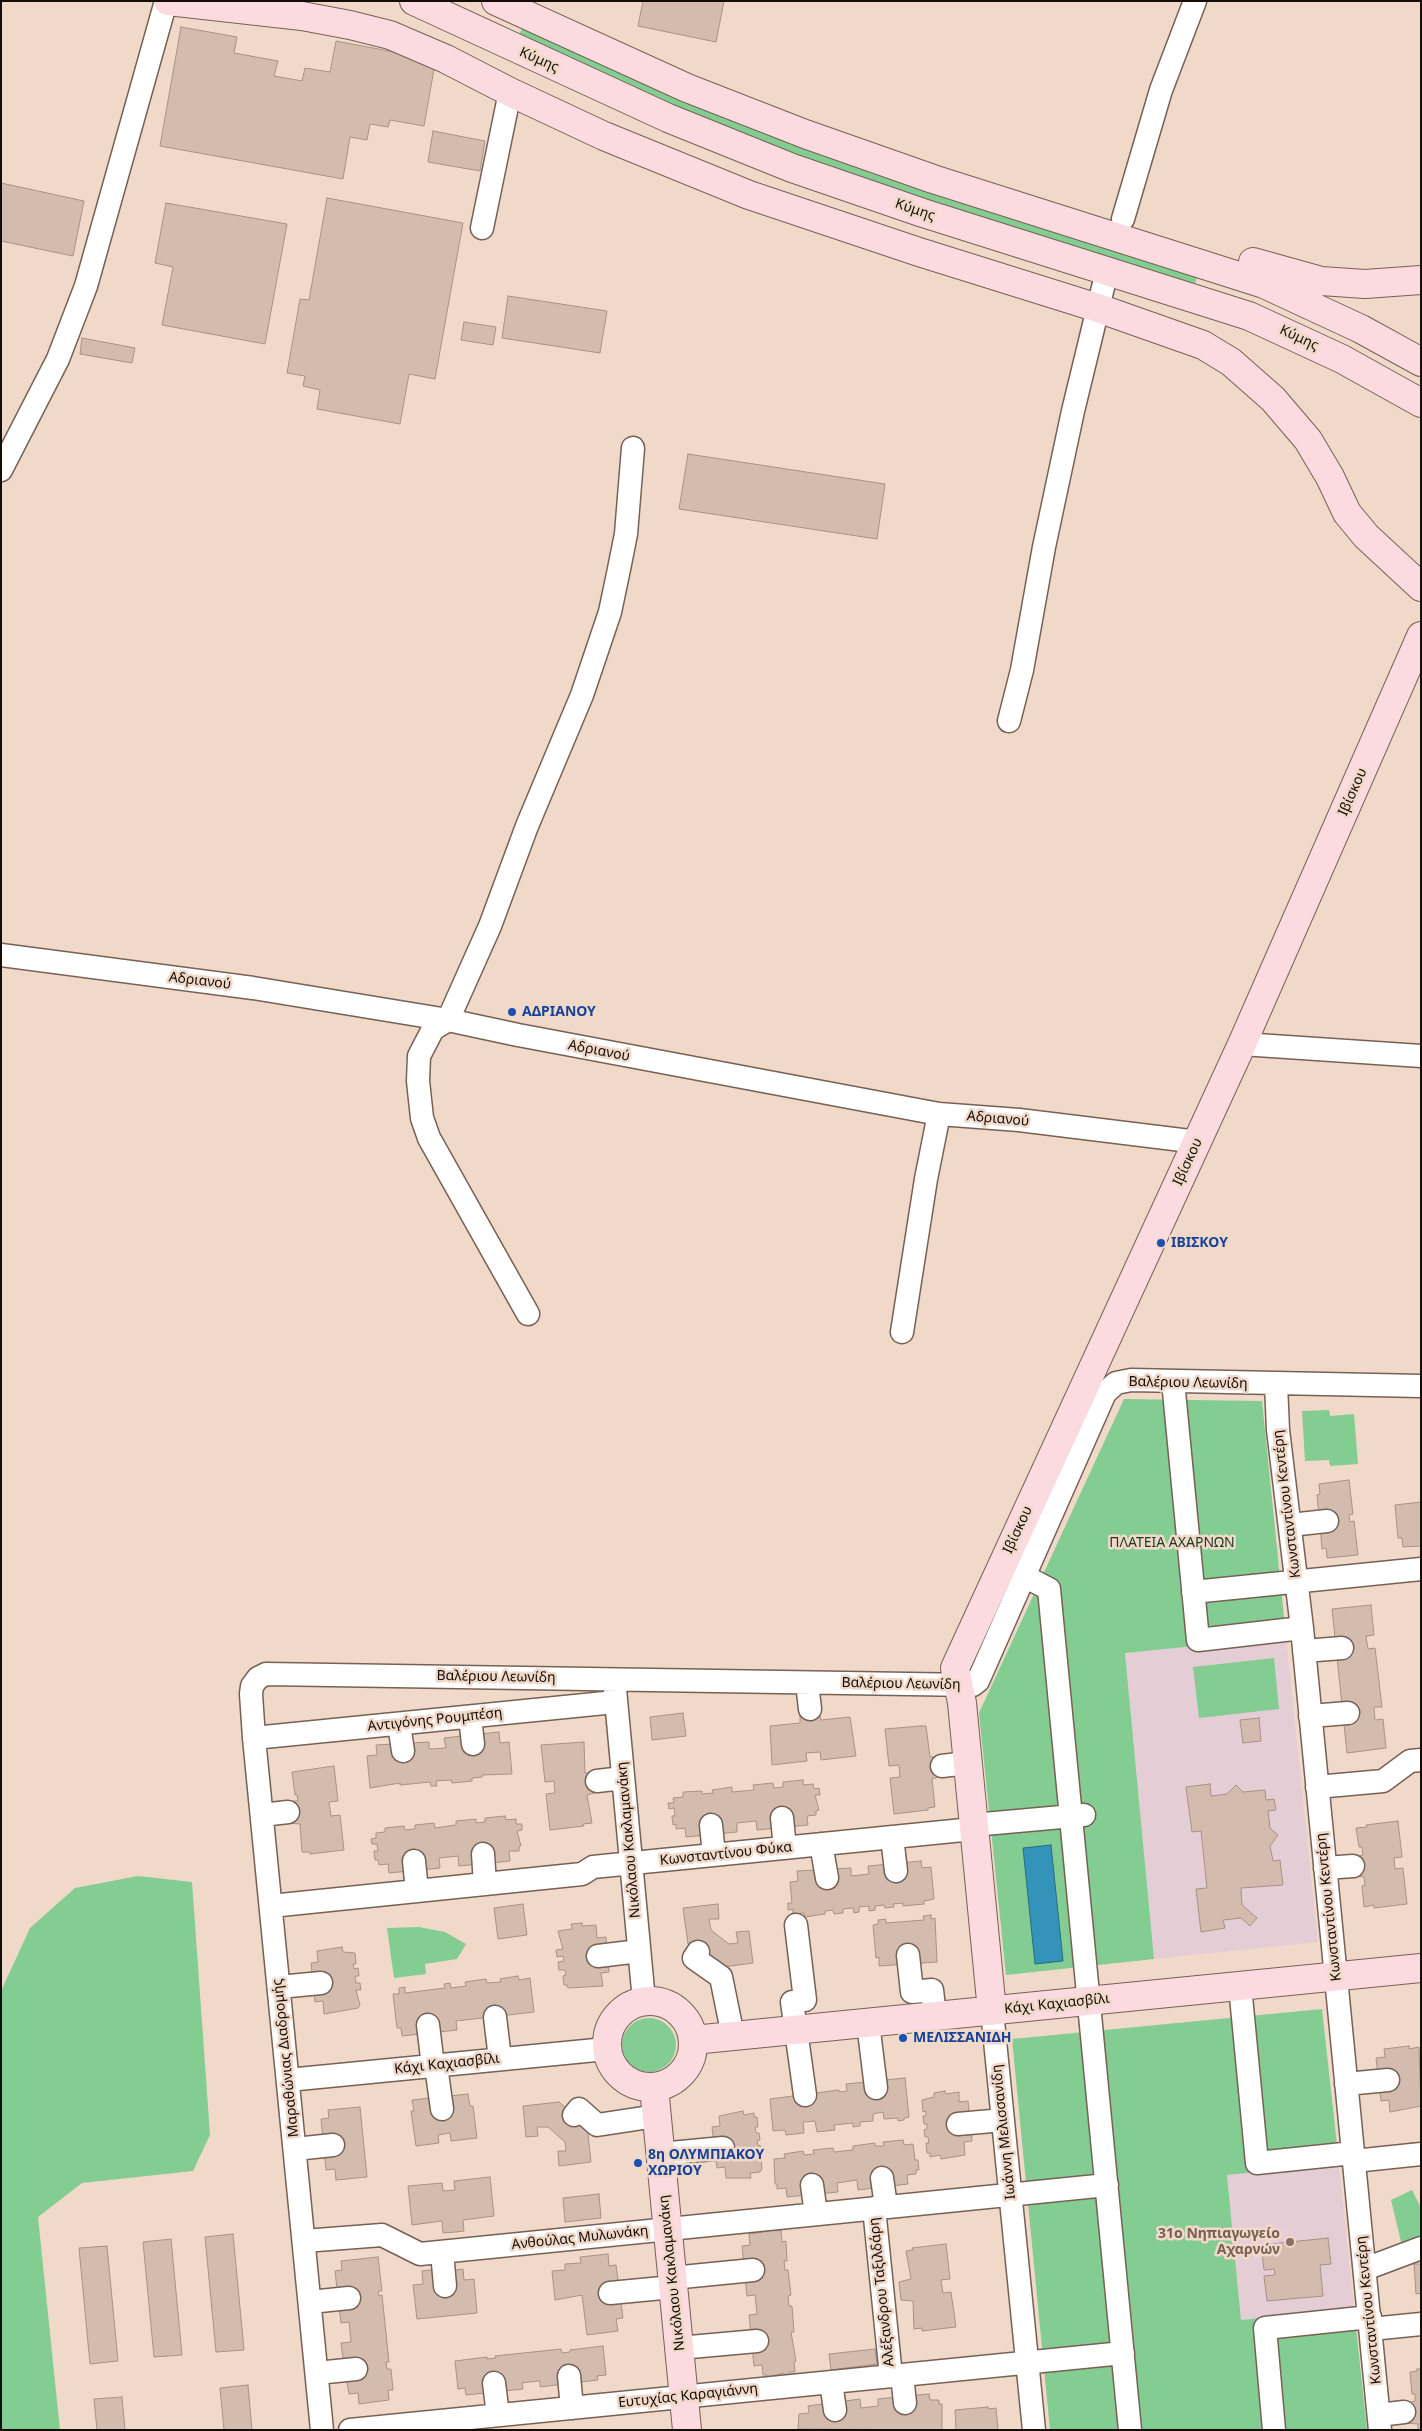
<!DOCTYPE html>
<html>
<head>
<meta charset="utf-8">
<style>
	body { margin:0 }
	#map { position:relative; width:1422px; height:2431px; overflow:hidden; background:#f1d9ca; font-family:"Noto Sans",sans-serif }
	canvas { display:block }
	.frame { position:absolute; inset:0; border:2px solid #130c07; pointer-events:none }
</style>
</head>
<body>
<div id="map">
<canvas width="1422" height="2431"></canvas>
<div class="frame"></div>
</div>
<script>
const ctx = document.querySelector('canvas').getContext('2d');
ctx.lineJoin = 'round';
function fillPath(path, color) { ctx.fillStyle = color; ctx.fill(path, 'evenodd'); }
const shape = rows => new Path2D(rows.map(r => 'M' + r).join(''));
function strokePath(path, color, width, dash) { ctx.strokeStyle = color; ctx.lineWidth = width; ctx.lineCap = dash ? 'butt' : 'round'; ctx.setLineDash(dash || []); ctx.stroke(path); }
function drawText(font, color, halo, rows, align = 'center') {
  ctx.font = font + ' "Noto Sans",sans-serif'; ctx.lineWidth = 5; ctx.setLineDash([]); ctx.textBaseline = 'middle'; ctx.strokeStyle = halo; ctx.fillStyle = color; for (const [text, x, y, turn = 0] of rows) {
    ctx.save(); ctx.translate(x, y); ctx.rotate((+turn || 0) * Math.PI / 180); ctx.textAlign = isNaN(turn) ? turn : align; if (halo) ctx.strokeText(text, 0, 0); ctx.fillText(text, 0, 0); ctx.restore();
  }
}
fillPath(shape([
	[1286,1637,1318,1942,1154,1959,1125,1652],
	[1339,2163,1354,2309,1241,2320,1227,2174]
]), '#e5cdd6');
fillPath(shape([
	[523,27,1198,274,1194,287,797,158,672,107,517,38],
	[1124,1399,1262,1401,1286,1637,1125,1653,1154,1959,1006,1975,979,1713],
	[1329,1410,1330,1416,1354,1414,1358,1464,1330,1466,1329,1460,1305,1461,1302,1411],
	[1274,1658,1279,1709,1199,1718,1193,1667],
	[138,1876,192,1882,210,2135,193,2171,82,2183,38,2217,60,2430,1,2430,1,1991,30,1928,75,1888],
	[419,1927,445,1932,466,1944,457,1959,425,1964,426,1974,394,1978,387,1928],
	[1322,2009,1339,2163,1227,2175,1241,2320,1354,2309,1367,2430,1050,2430,1012,2039],
	'622 2045a27 27 0 1 1 54 0a27 27 0 1 1-54 0Z',
	[1412,2190,1421,2208,1421,2244,1403,2250,1391,2200]
]), '#83cd92');
const water = shape([
	[1051,1845,1063,1961,1035,1964,1023,1848,1051,1845]
]);
fillPath(water, '#3493b9');
strokePath(water, '#2a6a84', 1);
const building = shape([
	[643,1,724,1,716,42,638,26,643,1],
	[181,27,237,37,234,53,278,61,274,76,302,81,305,68,330,72,336,41,405,54,434,69,424,126,390,120,388,127,370,124,367,140,350,137,343,179,160,146,181,27],
	[433,131,485,141,480,171,428,162,433,131],
	[1,183,84,201,73,256,1,241,1,183],
	[327,198,463,223,435,379,409,374,400,424,317,409,320,390,303,386,305,376,287,373,300,299,309,300,327,198],
	[166,203,287,224,265,344,162,325,173,267,155,263,166,203],
	[508,296,607,311,600,353,502,338,508,296],
	[464,322,496,327,493,345,461,340,464,322],
	[82,338,135,348,132,363,80,354,82,338],
	[688,454,885,484,877,539,679,509,688,454],
	[1349,1480,1353,1514,1349,1515,1350,1522,1354,1521,1358,1555,1327,1558,1326,1548,1322,1549,1320,1526,1317,1495,1320,1494,1319,1484,1349,1480],
	[1421,1502,1421,1546,1403,1547,1402,1538,1398,1538,1395,1505,1421,1502],
	[1371,1605,1374,1635,1366,1636,1368,1649,1375,1648,1382,1707,1374,1707,1375,1720,1383,1719,1386,1748,1347,1753,1332,1609,1371,1605],
	[818,1708,821,1720,850,1717,856,1756,821,1760,820,1752,806,1753,807,1761,772,1765,770,1726,800,1723,800,1710,818,1708],
	[683,1713,686,1736,652,1740,650,1717,683,1713],
	[1259,1718,1261,1741,1243,1743,1240,1720,1259,1718],
	[920,1726,926,1726,930,1757,934,1757,942,1776,932,1779,935,1807,928,1808,928,1810,894,1814,890,1778,900,1777,899,1765,889,1766,885,1729,920,1726],
	[499,1732,500,1743,509,1742,512,1774,482,1775,482,1777,472,1778,472,1781,452,1783,451,1780,436,1781,437,1786,431,1786,430,1782,400,1785,400,1783,370,1788,367,1756,377,1755,376,1745,429,1742,429,1749,446,1748,444,1738,499,1732],
	[584,1742,585,1773,590,1773,598,1792,587,1795,592,1823,583,1824,584,1826,550,1830,546,1794,555,1793,554,1781,545,1782,541,1745,584,1742],
	[334,1766,338,1801,329,1802,331,1816,340,1815,344,1850,310,1854,310,1852,302,1852,300,1824,289,1823,293,1801,298,1801,297,1795,295,1795,292,1772,334,1766],
	[803,1780,803,1785,813,1784,814,1789,819,1788,820,1795,815,1795,819,1810,816,1811,816,1815,807,1816,808,1825,757,1830,756,1821,737,1823,737,1832,686,1837,685,1828,676,1829,676,1824,673,1825,672,1816,675,1816,674,1808,669,1809,668,1803,674,1803,673,1798,683,1797,683,1792,702,1791,702,1794,713,1793,712,1790,732,1787,732,1792,754,1790,753,1785,773,1783,774,1788,783,1787,783,1782,803,1780],
	[1210,1784,1211,1796,1227,1794,1236,1785,1243,1792,1265,1790,1266,1800,1274,1799,1276,1810,1268,1811,1270,1828,1278,1835,1270,1846,1273,1861,1280,1860,1283,1885,1241,1888,1242,1905,1257,1918,1250,1926,1241,1918,1223,1920,1225,1928,1201,1932,1196,1889,1207,1888,1201,1831,1192,1832,1186,1787,1210,1784],
	[505,1816,506,1820,516,1819,516,1824,522,1824,522,1830,517,1831,521,1846,519,1846,519,1851,509,1851,510,1861,459,1866,458,1856,439,1858,440,1868,389,1873,388,1864,379,1865,378,1860,375,1860,374,1851,378,1851,377,1844,372,1844,371,1839,376,1838,376,1833,385,1832,385,1828,404,1826,405,1830,415,1829,415,1825,434,1823,435,1828,456,1825,456,1821,476,1819,476,1823,485,1822,485,1818,505,1816],
	[1398,1821,1402,1857,1394,1858,1395,1869,1403,1868,1407,1904,1374,1908,1374,1905,1364,1907,1362,1886,1365,1885,1364,1877,1354,1876,1358,1856,1363,1855,1362,1847,1359,1847,1356,1828,1367,1827,1366,1825,1398,1821],
	[921,1861,922,1868,931,1867,934,1899,924,1901,924,1904,903,1906,903,1903,893,1904,894,1907,885,1908,884,1905,875,1906,875,1910,869,1911,869,1906,859,1907,859,1912,854,1913,853,1908,843,1909,843,1913,834,1914,833,1910,825,1911,825,1914,805,1917,804,1913,793,1914,793,1909,788,1910,788,1903,792,1903,790,1882,798,1881,797,1871,851,1868,851,1876,869,1874,868,1866,921,1861],
	[523,1904,527,1935,498,1939,494,1908,523,1904],
	[718,1904,719,1919,709,1919,711,1930,729,1944,738,1943,736,1932,749,1931,753,1963,716,1968,688,1944,683,1908,718,1904],
	[931,1915,931,1919,935,1918,937,1962,879,1966,879,1957,876,1958,873,1925,878,1924,878,1920,886,1919,886,1923,924,1920,923,1916,931,1915],
	[582,1923,582,1926,596,1925,597,1938,606,1937,609,1972,601,1973,603,1986,568,1988,567,1985,564,1985,563,1976,566,1975,565,1970,559,1970,558,1962,564,1961,563,1956,557,1957,556,1950,563,1949,558,1931,572,1929,571,1924,582,1923],
	[342,1947,343,1952,355,1953,356,1964,353,1964,354,1969,358,1968,359,1976,355,1976,356,1983,360,1983,361,1990,356,1990,360,2005,358,2008,324,2014,323,2001,315,2002,311,1963,318,1962,317,1951,342,1947],
	[518,1976,519,1980,530,1978,534,2012,456,2021,457,2030,402,2036,401,2028,397,2028,393,1994,399,1994,399,1988,405,1987,405,1993,445,1988,444,1984,450,1983,451,1988,466,1986,465,1982,486,1979,487,1983,501,1982,500,1979,518,1976],
	[1409,2046,1409,2049,1419,2047,1421,2106,1390,2112,1389,2100,1381,2101,1376,2058,1385,2057,1384,2049,1409,2046],
	[905,2078,909,2117,904,2118,904,2120,898,2121,898,2118,884,2119,883,2112,873,2114,873,2121,860,2122,860,2126,853,2127,853,2123,834,2125,835,2130,817,2132,815,2121,803,2122,804,2133,786,2135,785,2130,773,2131,770,2099,839,2090,839,2092,847,2091,846,2084,905,2078],
	[945,2091,946,2094,959,2092,959,2102,968,2101,972,2141,964,2142,965,2155,941,2159,940,2155,930,2157,930,2153,927,2153,926,2143,929,2143,928,2137,925,2137,924,2130,927,2129,927,2124,924,2124,923,2116,926,2116,926,2111,923,2112,922,2100,934,2097,934,2093,945,2091],
	[468,2094,470,2106,473,2106,477,2138,451,2141,450,2133,438,2135,439,2143,416,2146,411,2111,414,2111,412,2100,468,2094],
	[559,2102,587,2126,591,2162,559,2166,558,2151,566,2151,565,2142,548,2127,537,2127,538,2136,526,2137,523,2106,559,2102],
	[360,2107,367,2177,336,2180,335,2169,326,2170,321,2119,329,2118,328,2110,360,2107],
	[743,2111,744,2115,754,2113,754,2117,757,2117,758,2127,755,2127,756,2133,759,2133,760,2140,757,2141,758,2146,760,2145,762,2154,758,2154,759,2158,761,2158,762,2169,760,2172,750,2173,751,2178,726,2178,725,2167,717,2168,712,2127,720,2126,719,2116,743,2111],
	[903,2140,904,2145,913,2144,915,2160,918,2160,919,2170,916,2170,916,2174,907,2175,908,2184,858,2190,857,2180,837,2183,838,2192,787,2197,786,2188,777,2189,777,2184,775,2184,774,2159,785,2158,784,2154,803,2151,804,2155,814,2154,813,2150,833,2148,834,2152,853,2150,853,2146,875,2143,875,2146,884,2146,883,2142,903,2140],
	[490,2177,494,2216,463,2220,464,2231,456,2232,443,2233,442,2221,412,2225,408,2186,442,2183,443,2191,455,2190,454,2181,490,2177],
	[599,2194,601,2218,565,2222,563,2198,599,2194],
	[769,2228,775,2228,775,2231,781,2230,782,2242,786,2241,787,2261,784,2261,785,2270,788,2270,791,2295,788,2296,789,2306,792,2306,794,2332,791,2332,796,2361,794,2362,795,2372,789,2372,789,2377,784,2378,784,2373,768,2377,767,2375,763,2375,762,2365,754,2366,749,2315,757,2314,755,2295,747,2296,742,2246,750,2245,749,2234,769,2231,769,2228],
	[233,2234,244,2350,216,2352,205,2237,233,2234],
	[1328,2238,1331,2264,1320,2265,1323,2296,1267,2301,1264,2276,1275,2275,1274,2269,1264,2270,1261,2245,1328,2238],
	[171,2239,182,2355,154,2357,143,2242,171,2239],
	[946,2244,950,2279,941,2280,943,2293,951,2292,956,2327,922,2331,922,2328,914,2329,913,2301,901,2300,899,2282,911,2279,906,2251,913,2250,912,2248,946,2244],
	[107,2246,118,2361,90,2364,79,2248,107,2246],
	[608,2254,609,2266,616,2265,623,2318,616,2319,618,2331,587,2335,582,2295,555,2300,552,2271,565,2270,565,2264,581,2263,580,2257,608,2254],
	[378,2257,382,2291,378,2291,379,2296,382,2295,389,2362,386,2362,387,2369,391,2369,393,2390,388,2390,389,2400,359,2404,358,2393,349,2394,344,2365,341,2343,351,2342,349,2322,341,2323,335,2271,342,2270,341,2261,378,2257],
	[1414,2264,1421,2264,1421,2293,1416,2294,1414,2264],
	[439,2269,448,2271,463,2269,464,2280,474,2279,477,2313,417,2319,413,2285,423,2284,422,2271,439,2269],
	[603,2346,606,2375,597,2376,598,2380,540,2387,540,2381,529,2382,522,2383,523,2389,466,2395,465,2388,458,2389,455,2361,487,2357,487,2359,496,2358,495,2356,561,2349,562,2353,570,2352,570,2350,603,2346],
	[875,2349,877,2364,831,2370,829,2354,875,2349],
	[1417,2369,1421,2369,1421,2430,1418,2430,1418,2424,1406,2423,1404,2404,1415,2401,1415,2394,1412,2394,1410,2372,1417,2371,1417,2369],
	[248,2385,252,2430,224,2430,220,2388,248,2385],
	[929,2394,930,2400,939,2400,939,2404,942,2404,942,2430,798,2429,799,2414,809,2413,808,2406,860,2399,861,2408,878,2406,878,2399,929,2394],
	[122,2397,125,2430,97,2430,94,2399,122,2397],
	[988,2407,988,2409,996,2408,998,2428,996,2430,956,2430,955,2410,988,2407]
]);
fillPath(building, '#d3bcad');
strokePath(building, '#a89283', 1);
const street = shape([
	[1123,219,1161,90,1195,1],
	[482,228,510,92],
	[1,470,58,359,86,286,166,1],
	[1009,721,1022,670,1044,547,1073,411,1107,271],
	[1,955,253,988,448,1020,518,1035,939,1114,1019,1120,1198,1142],
	[1242,1044,1421,1056],
	[528,1314,429,1138,422,1118,418,1081,419,1056,433,1029,448,1020,490,926,527,826,582,695,610,612,619,569,626,534,633,448],
	[902,1332,926,1179,939,1114],
	[1173,1381,1198,1640,1302,1628],
	[1276,1384,1278,1430,1302,1628,1380,2430],
	[1290,1525,1327,1521],
	[1024,1576,1049,1589,1130,2430],
	[1193,1592,1421,1569],
	[1304,1651,1342,1648],
	[807,1683,810,1709],
	[615,1689,644,2001],
	[1310,1716,1348,1713],
	[470,1717,473,1744],
	[399,1724,403,1751],
	[254,1738,615,1702],
	[942,1766,967,1763],
	[597,1781,623,1778],
	[1317,1787,1383,1781,1410,1761,1421,1760],
	[262,1815,288,1812],
	[782,1818,785,1848],
	[711,1825,714,1855],
	[973,1825,1084,1815],
	[892,1837,896,1871],
	[821,1844,827,1878],
	[483,1854,485,1884],
	[414,1861,417,1891],
	[1325,1868,1353,1866],
	[271,1906,582,1874,593,1867,973,1829],
	[796,1925,805,2000,792,2002,805,2095],
	[698,1952,694,1958,721,1977,733,2036],
	[908,1955,912,1992,932,1990,935,2016],
	[598,1956,639,1951],
	[1240,1986,1257,2163,1353,2153],
	[279,1987,321,1983],
	[992,2011,1034,2430],
	[495,2017,500,2059],
	[868,2023,876,2088],
	[428,2025,433,2066],
	[436,2066,442,2109],
	[288,2080,606,2049],
	[1346,2084,1388,2080],
	[574,2115,579,2109,597,2125,656,2116],
	[958,2124,1003,2120],
	[295,2149,333,2145],
	[660,2154,723,2148],
	[1354,2161,1421,2154],
	[882,2178,886,2206],
	[812,2185,816,2214],
	[874,2208,891,2376],
	[304,2241,382,2235,420,2254,1107,2185],
	[442,2252,445,2286],
	[1365,2269,1421,2248],
	[672,2278,753,2270],
	[610,2293,673,2287],
	[310,2302,349,2298],
	[1371,2329,1421,2324],
	[679,2348,757,2341],
	[317,2373,356,2369],
	[902,2375,905,2403],
	[569,2376,572,2408],
	[831,2382,835,2410],
	[494,2383,498,2415],
	[1379,2415,1404,2412],
	[322,2430,254,1738,251,1694,252,1686,258,1678,266,1674,973,1685,978,1681,1105,1393,1116,1383,1131,1380,1421,1386],
	[350,2430,1123,2353],
	[1274,2430,1265,2328,1370,2317]
]);
const secondary = shape([
	[168,1,302,16,350,25,390,35,446,59,510,92,604,136,749,195,919,252,1098,308,1203,345,1231,362,1273,399,1308,440,1330,477,1347,513,1366,536,1421,587],
	[414,1,668,118,792,168,923,213,1249,316,1342,359,1421,403],
	[496,1,687,88,805,134,933,179,1264,284,1361,329,1421,362],
	[1253,262,1321,281,1365,284,1421,280],
	'607 2044a43 43 0 1 1 86 0a43 43 0 1 1-86 0Z',
	[992,2011,962,1703,955,1668,1242,1044,1421,636],
	[693,2040,1421,1968],
	[654,2087,687,2430]
]);
strokePath(street, '#766154', 25);
strokePath(secondary, '#766154', 30);
strokePath(street, '#fff', 22);
strokePath(secondary, '#fbdbe0', 28);
for (const [x, y, r, color] of [
	[512,1012,5,"#1a4fb4"],
	[1161,1243,5,"#1a4fb4"],
	[903,2038,5,"#1a4fb4"],
	[638,2163,5,"#1a4fb4"],
	[1290,2242,5,"#8d6e63"]
]) { const dot = new Path2D(); dot.arc(x, y, r, 0, 2 * Math.PI); ctx.fillStyle = color; ctx.fill(dot); strokePath(dot, '#f1d9ca', 2); }
drawText('14px', '#130c07', '#f1d9ca', [
	["Κύμης",539,60,24],
	["Κύμης",915,210,19],
	["Κύμης",1299,338,25],
	["Ιβίσκου",1353,792,-66],
	["Αδριανού",200,981,7],
	["Αδριανού",599,1051,11],
	["Αδριανού",998,1119,5],
	["Ιβίσκου",1188,1162,-65],
	["Βαλέριου Λεωνίδη",1188,1383,1],
	["Κωνσταντίνου Κεντέρη",1287,1504,-97],
	["Ιβίσκου",1018,1530,-65],
	["Βαλέριου Λεωνίδη",496,1677,1],
	["Βαλέριου Λεωνίδη",901,1684,1],
	["Αντιγόνης Ρουμπέση",435,1720,-6],
	["Νικόλαου Κακλαμανάκη",629,1840,-95],
	["Κωνσταντίνου Φύκα",726,1854,-6],
	["Κωνσταντίνου Κεντέρη",1329,1907,-96],
	["Κάχι Καχιασβίλι",1057,2004,-6],
	["Μαραθώνιας Διαδρομής",286,2058,-96],
	["Κάχι Καχιασβίλι",447,2064,-6],
	["Ιωάννη Μελισσανίδη",1004,2132,-96],
	["Ανθούλας Μυλωνάκη",580,2238,-6],
	["Νικόλαου Κακλαμανάκη",672,2273,-96],
	["Αλέξανδρου Ταξιλδάρη",882,2292,-96],
	["Κωνσταντίνου Κεντέρη",1369,2310,-96],
	["Ευτυχίας Καραγιάννη",688,2396,-6]
]);
drawText('bold 14px', '#164399', '#f1d9ca', [
	["ΑΔΡΙΑΝΟΥ",522,1012],
	["ΙΒΙΣΚΟΥ",1171,1243],
	["ΜΕΛΙΣΣΑΝΙΔΗ",913,2038],
	["8η ΟΛΥΜΠΙΑΚΟΥ",648,2155],
	["ΧΩΡΙΟΥ",648,2171]
], 'left');
drawText('14px', '#163b20', '#f1d9ca', [
	["ΠΛΑΤΕΙΑ ΑΧΑΡΝΩΝ",1172,1543]
]);
drawText('bold 14px', '#785e54', '#f1d9ca', [
	["31ο Νηπιαγωγείο",1280,2234],
	["Αχαρνών",1280,2250]
], 'right');
</script>
</body>
</html>
